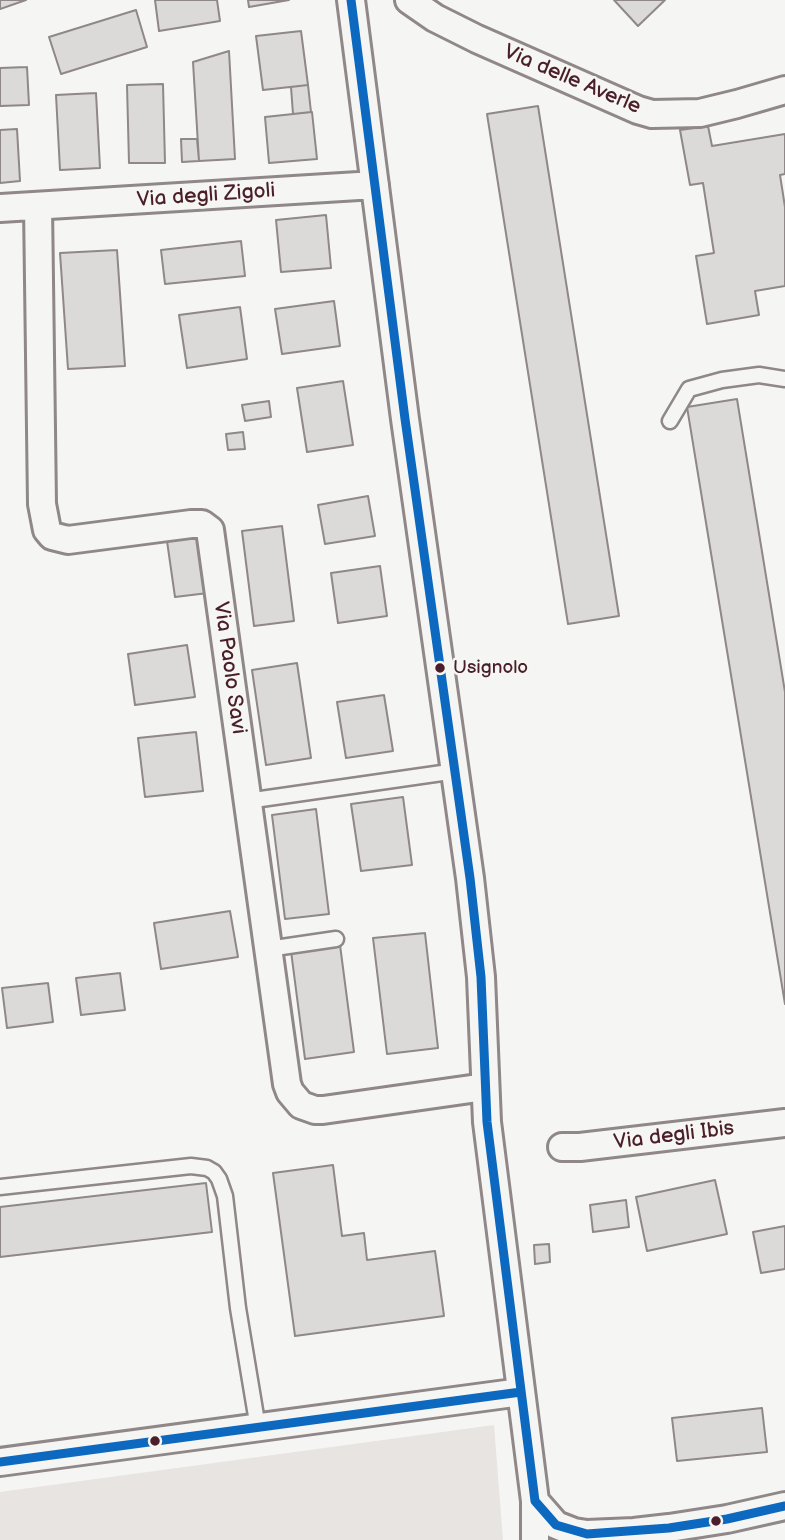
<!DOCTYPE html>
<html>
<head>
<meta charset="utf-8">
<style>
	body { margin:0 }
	canvas { display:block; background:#f5f5f3 }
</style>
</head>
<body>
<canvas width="785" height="1540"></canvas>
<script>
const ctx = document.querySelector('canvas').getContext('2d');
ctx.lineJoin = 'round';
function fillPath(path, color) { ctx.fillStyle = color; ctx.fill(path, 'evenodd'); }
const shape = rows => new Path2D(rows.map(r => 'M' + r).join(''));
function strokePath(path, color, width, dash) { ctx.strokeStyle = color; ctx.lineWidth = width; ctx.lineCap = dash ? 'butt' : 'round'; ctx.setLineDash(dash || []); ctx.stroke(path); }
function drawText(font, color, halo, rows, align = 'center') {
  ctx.font = font + ' "Balsamiq Sans",sans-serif'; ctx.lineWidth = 5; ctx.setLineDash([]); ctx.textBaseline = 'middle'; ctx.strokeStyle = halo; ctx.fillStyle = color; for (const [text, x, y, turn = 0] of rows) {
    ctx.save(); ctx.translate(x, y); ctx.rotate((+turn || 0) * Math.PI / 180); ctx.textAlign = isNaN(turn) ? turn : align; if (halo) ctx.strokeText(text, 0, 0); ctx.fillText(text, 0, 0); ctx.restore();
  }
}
fillPath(shape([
	[494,1425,503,1540,0,1540,0,1492]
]), '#e8e4e2');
const building = shape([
	[0,0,26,0,0,9,0,0],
	[155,0,217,0,220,21,159,31,155,0],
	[248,0,289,0,249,7,248,0],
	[614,0,665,0,638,26,614,0],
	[136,10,147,47,61,74,49,37,136,10],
	[301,31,308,85,263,90,256,36,301,31],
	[229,51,235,159,199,161,193,62,229,51],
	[27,67,29,105,0,106,0,68,27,67],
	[163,84,165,163,129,163,127,85,163,84],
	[308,85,311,112,293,114,291,87,308,85],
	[96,93,100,168,60,170,56,95,96,93],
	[538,106,619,616,568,624,487,114,538,106],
	[312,112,317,159,269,163,265,117,312,112],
	[708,126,712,146,785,134,785,174,780,175,785,207,785,286,755,291,759,315,707,324,696,256,714,253,703,183,690,185,680,130,708,126],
	[17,129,20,181,0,183,0,130,17,129],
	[181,139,197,139,199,161,182,162,181,139],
	[326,215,331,268,281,272,276,220,326,215],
	[241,241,245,276,165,284,161,250,241,241],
	[117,250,125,366,68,369,60,253,117,250],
	[334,301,340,346,282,354,275,309,334,301],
	[240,307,247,359,187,368,179,315,240,307],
	[343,381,353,445,307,452,297,388,343,381],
	[737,399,785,692,785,1004,687,407,737,399],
	[269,401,271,417,245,421,242,405,269,401],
	[243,432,245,449,228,450,226,434,243,432],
	[368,496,375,536,325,544,318,505,368,496],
	[282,526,294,621,254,626,242,531,282,526],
	[199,530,208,593,175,597,166,534,199,530],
	[380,566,387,616,338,623,331,573,380,566],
	[187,645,195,697,135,705,128,654,187,645],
	[297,663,311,758,266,765,252,670,297,663],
	[384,695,393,751,346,758,337,702,384,695],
	[196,732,203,791,145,797,138,738,196,732],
	[403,797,412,865,361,871,351,804,403,797],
	[316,809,329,914,285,919,272,815,316,809],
	[230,911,238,957,161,969,154,923,230,911],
	[425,933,438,1048,387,1054,373,938,425,933],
	[340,945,354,1052,305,1059,291,951,340,945],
	[120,973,125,1010,81,1015,76,978,120,973],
	[48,983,53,1022,7,1028,2,988,48,983],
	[333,1165,342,1236,364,1233,367,1260,435,1251,444,1316,295,1336,273,1173,333,1165],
	[715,1180,727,1234,647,1251,636,1197,715,1180],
	[206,1183,212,1232,0,1257,0,1207,206,1183],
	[626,1200,629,1227,593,1232,590,1205,626,1200],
	[785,1226,785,1269,761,1273,753,1232,785,1226],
	[549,1244,550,1262,535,1264,534,1245,549,1244],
	[762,1408,767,1452,677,1461,672,1418,762,1408]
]);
fillPath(building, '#dcdad9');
strokePath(building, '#8f8788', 2);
const service = shape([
	[670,421,689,389,722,380,759,375,785,379],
	[247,801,456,771],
	[268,949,336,939],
	[0,1187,191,1166,207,1168,214,1172,219,1179,225,1196,238,1308,258,1428]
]);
const minor = shape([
	[351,0,405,419,470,878,481,977,487,1122,535,1501,535,1540],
	[409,0,435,18,477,39,638,110,652,114,700,113,737,104,785,90],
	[38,206,42,504,47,530,52,536,68,540,191,524,202,524,210,530,287,1084,290,1092,301,1105,315,1110,323,1110,485,1087],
	[0,208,375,185],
	[562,1147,580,1147,785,1123],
	[0,1462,521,1392],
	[535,1501,556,1525,574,1532,587,1534,634,1532,669,1528,727,1519,785,1506]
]);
strokePath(service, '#8f8788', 19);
strokePath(minor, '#8f8788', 32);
strokePath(service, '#f5f5f3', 14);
strokePath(minor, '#f5f5f3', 26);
strokePath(shape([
	[351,0,405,419,470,878,481,977,487,1122,535,1501],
	[0,1462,521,1392],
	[535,1501,556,1525,587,1534,669,1528,727,1519,785,1506]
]), '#0c69bf', 9);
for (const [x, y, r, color] of [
	[440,668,6,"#4a1f2b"],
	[155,1441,6,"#4a1f2b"],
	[716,1521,6,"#4a1f2b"]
]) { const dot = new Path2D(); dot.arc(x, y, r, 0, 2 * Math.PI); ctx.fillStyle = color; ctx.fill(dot); strokePath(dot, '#f6f6f2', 2.5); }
drawText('19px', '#4a1f2b', '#f6f6f2', [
	["Usignolo",453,668]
], 'left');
drawText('21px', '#4a1f2b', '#f6f6f2', [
	["Via delle Averle",572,80,23],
	["Via degli Zigoli",206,196,-4],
	["Via Paolo Savi",229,668,82],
	["Via degli Ibis",674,1136,-7]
]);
</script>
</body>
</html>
